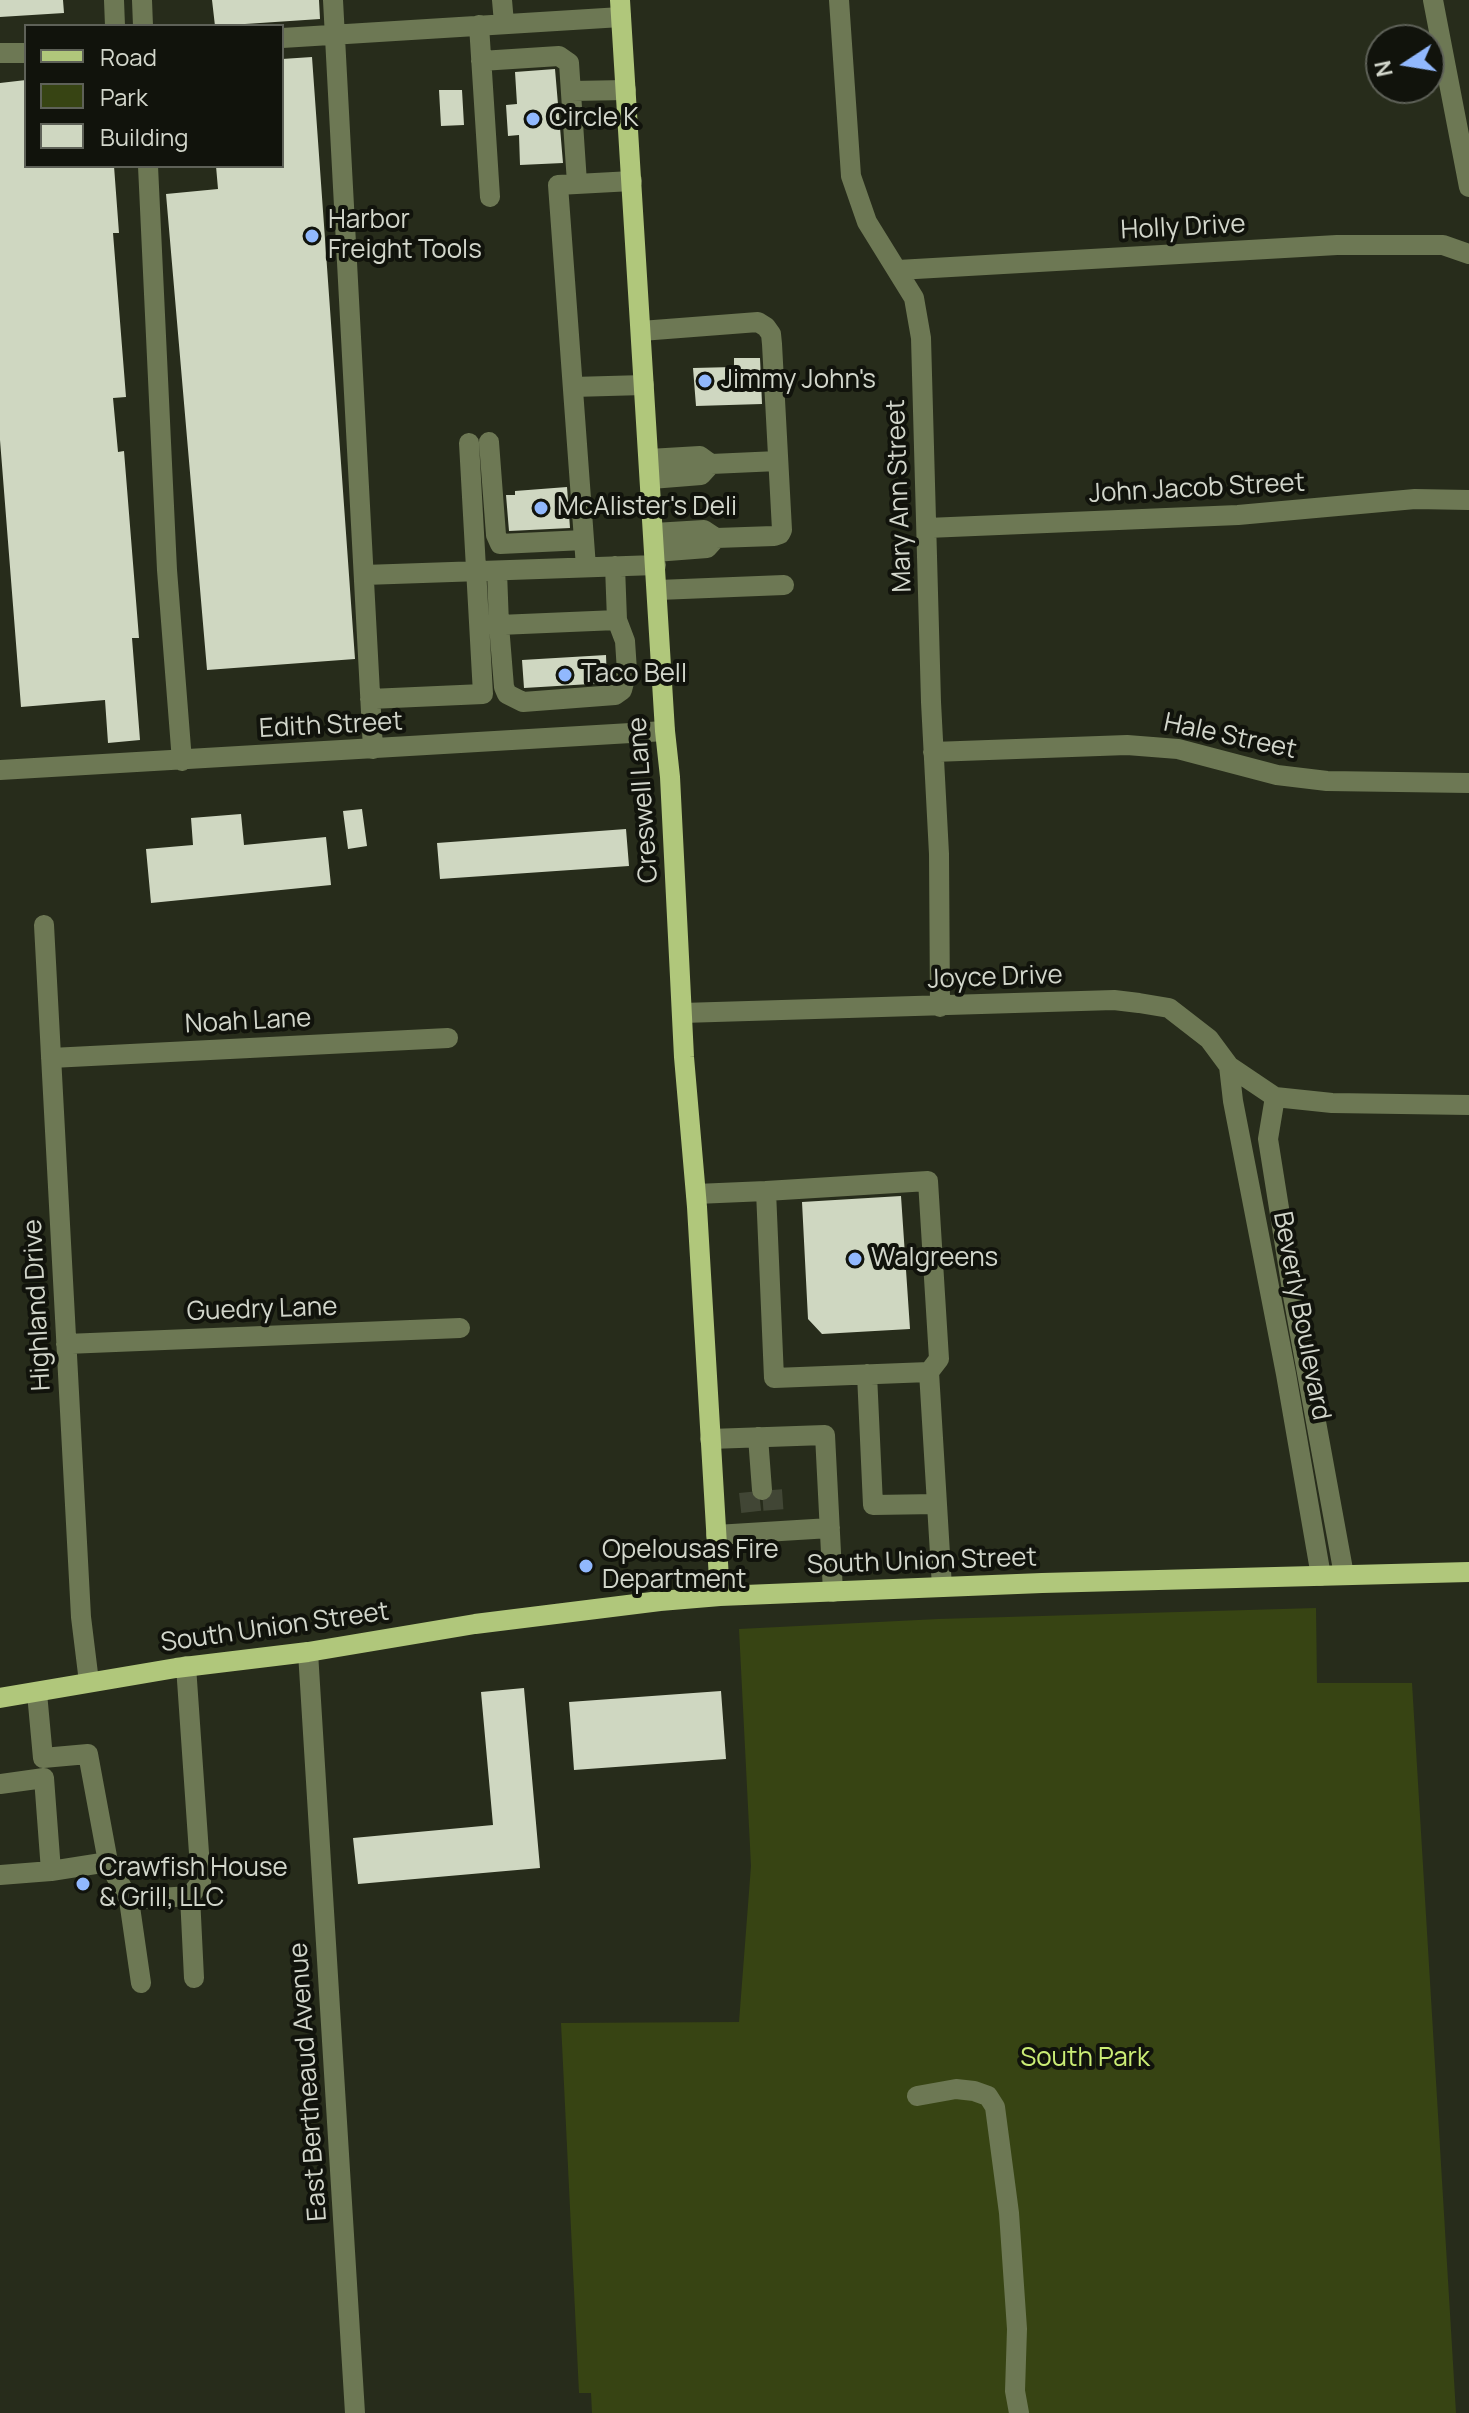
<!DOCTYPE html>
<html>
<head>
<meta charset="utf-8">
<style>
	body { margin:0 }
	#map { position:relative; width:1469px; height:2413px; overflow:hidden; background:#272c1b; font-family:Manrope,sans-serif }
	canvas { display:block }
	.legend { position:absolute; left:24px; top:24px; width:260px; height:144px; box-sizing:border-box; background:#11130c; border:2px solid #5e6158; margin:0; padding:10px 14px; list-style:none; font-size:24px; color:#d2d6cb }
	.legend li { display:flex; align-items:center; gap:16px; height:40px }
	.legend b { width:40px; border:2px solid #5e6158 }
	.north { position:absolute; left:1365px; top:24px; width:80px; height:80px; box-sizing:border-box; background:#11130c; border:2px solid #5e6158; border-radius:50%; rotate:258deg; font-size:22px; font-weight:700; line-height:32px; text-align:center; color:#d2d6cb }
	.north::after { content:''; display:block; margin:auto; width:28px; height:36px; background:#91b8fd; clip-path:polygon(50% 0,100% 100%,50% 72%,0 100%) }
</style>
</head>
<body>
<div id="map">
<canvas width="1469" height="2413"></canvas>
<ul class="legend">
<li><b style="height:10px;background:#b0c77b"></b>Road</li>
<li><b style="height:22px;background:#374413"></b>Park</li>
<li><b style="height:22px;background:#cfd7c1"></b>Building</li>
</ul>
<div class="north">N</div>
</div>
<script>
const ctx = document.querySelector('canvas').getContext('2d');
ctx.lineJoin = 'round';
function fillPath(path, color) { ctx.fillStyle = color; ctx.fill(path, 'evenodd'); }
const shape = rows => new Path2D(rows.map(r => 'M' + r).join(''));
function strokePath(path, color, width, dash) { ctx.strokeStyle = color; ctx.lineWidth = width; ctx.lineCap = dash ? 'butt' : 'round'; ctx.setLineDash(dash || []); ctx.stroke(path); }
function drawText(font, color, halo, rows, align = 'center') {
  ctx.font = font + ' Manrope,sans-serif'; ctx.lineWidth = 8; ctx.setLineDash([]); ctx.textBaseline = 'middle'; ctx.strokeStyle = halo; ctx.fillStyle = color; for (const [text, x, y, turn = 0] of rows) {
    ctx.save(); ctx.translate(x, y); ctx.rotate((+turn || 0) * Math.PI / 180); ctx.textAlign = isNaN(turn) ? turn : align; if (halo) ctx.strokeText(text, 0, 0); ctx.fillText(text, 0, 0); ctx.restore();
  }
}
fillPath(shape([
	[1316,1608,1317,1683,1412,1683,1456,2413,592,2413,591,2393,579,2393,561,2023,739,2022,751,1866,739,1629,938,1619]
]), '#374413');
fillPath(shape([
	[0,0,63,0,64,13,0,17],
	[212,0,319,0,320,19,215,26],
	[312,57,355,659,207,670,166,194,218,189,216,166,282,166,282,59],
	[555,69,563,163,520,165,519,135,508,136,506,105,517,104,515,72],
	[26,80,26,166,114,166,119,233,113,233,126,397,113,398,118,452,124,451,139,638,132,638,140,740,108,743,105,700,21,707,0,440,0,83],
	[439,90,462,90,464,125,441,126],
	[734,358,760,358,762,404,696,406,693,368,734,367],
	[567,487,570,528,509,531,506,495,515,495,515,491],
	[606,655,607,683,524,688,522,660],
	[362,809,367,846,348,849,343,811],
	[241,814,244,845,326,837,331,885,151,903,146,849,193,845,191,818],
	[626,829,629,866,440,879,437,843],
	[901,1196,910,1329,822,1334,808,1319,802,1202],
	[524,1688,540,1868,358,1884,353,1838,493,1825,481,1692],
	[721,1691,726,1759,574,1770,569,1702]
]), '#cfd7c1');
strokePath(shape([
	[772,1490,774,1518],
	[749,1492,752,1519]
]), '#414635', 20, [20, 10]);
strokePath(shape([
	[114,0,115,26],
	[142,0,143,26],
	[333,0,373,749],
	[502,0,504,23],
	[839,0,851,176,867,222,914,298,921,338,931,702,939,854,940,1007],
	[1433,0,1469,187],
	[479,25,490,197],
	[282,38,621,17],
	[0,53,26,53],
	[481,61,559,56,569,63,577,183],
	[571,91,626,90],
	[148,166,167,570,182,761],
	[898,270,1337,245,1443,245,1469,254],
	[641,331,758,322,766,327,771,334,772,344,782,530,780,534,774,536,716,538,704,530,654,533],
	[573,387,644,385],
	[489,442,496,535,500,544,584,540],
	[649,459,700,456,711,464,778,461],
	[651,479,701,475,711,464],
	[927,528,1238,515,1415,499,1469,500],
	[655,552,707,548,716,538],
	[586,567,558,185,632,181],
	[497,571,499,625,617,620,615,566],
	[364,575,656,565],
	[658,590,784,585],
	[499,625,504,687,507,694,523,702,615,695,622,690,627,671,625,641,617,620],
	[370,699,483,694,469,443],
	[933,752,1127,745,1178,749,1277,775,1327,781,1469,783],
	[0,770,665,731],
	[44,925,81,1617,89,1682],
	[682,1013,1114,1000,1139,1003,1169,1008,1209,1039,1229,1066,1275,1097,1332,1103,1469,1105],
	[51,1058,448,1038],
	[1229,1066,1233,1101,1286,1374,1321,1576],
	[1275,1097,1268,1139,1293,1296,1344,1575],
	[766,1191,928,1181,939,1359,929,1372],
	[696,1194,766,1191,774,1378,929,1372,942,1587],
	[66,1344,460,1328],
	[867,1374,873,1505,937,1504],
	[758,1437,762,1490],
	[710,1439,825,1435,833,1592],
	[716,1535,830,1528],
	[308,1652,355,2413],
	[186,1666,201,1882,190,1896],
	[0,1784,44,1778,51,1871],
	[108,1862,129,1900,141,1983],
	[0,1875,51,1871,108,1862,88,1754,43,1758,37,1693],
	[129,1900,190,1896,194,1978],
	[917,2096,956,2089,974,2091,988,2096,995,2107,1009,2213,1017,2329,1015,2391,1019,2413]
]), '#6d7854', 20);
strokePath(shape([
	[620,0,665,731,670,777,684,1057,697,1207,720,1596],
	[0,1698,176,1668,308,1652,475,1624,660,1601,720,1596,1042,1583,1469,1572]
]), '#b0c77b', 20);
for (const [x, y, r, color] of [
	[533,119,8,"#91b8fd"],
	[312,236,8,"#91b8fd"],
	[705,381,8,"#91b8fd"],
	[541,508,8,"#91b8fd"],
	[565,675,8,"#91b8fd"],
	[855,1259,8,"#91b8fd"],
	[586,1566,8,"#91b8fd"],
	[83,1884,8,"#91b8fd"]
]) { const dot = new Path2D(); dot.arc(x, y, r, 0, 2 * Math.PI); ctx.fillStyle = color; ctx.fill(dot); strokePath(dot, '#11130c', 3); }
drawText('26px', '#d2d6cb', '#11130c', [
	["Circle K",549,119],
	["Harbor",328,221],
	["Freight Tools",328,251],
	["Jimmy John's",721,381],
	["McAlister's Deli",557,508],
	["Taco Bell",581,675],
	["Walgreens",871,1259],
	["Opelousas Fire",602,1551],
	["Department",602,1581],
	["Crawfish House",99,1869],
	["& Grill, LLC",99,1899]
], 'left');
drawText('26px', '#d2d6cb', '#11130c', [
	["Holly Drive",1183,228,-3],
	["John Jacob Street",1197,489,-3],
	["Mary Ann Street",900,496,-92],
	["Edith Street",331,726,-3],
	["Hale Street",1230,737,12],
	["Creswell Lane",644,800,-94],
	["Joyce Drive",995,978,-2],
	["Noah Lane",248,1022,-3],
	["Highland Drive",38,1305,-93],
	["Guedry Lane",262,1310,-2],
	["Beverly Boulevard",1301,1316,79],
	["South Union Street",922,1562,-2],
	["South Union Street",275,1628,-8],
	["East Bertheaud Avenue",309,2082,-94]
]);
drawText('26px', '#cbed75', '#11130c', [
	["South Park",1085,2059]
]);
</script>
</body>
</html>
